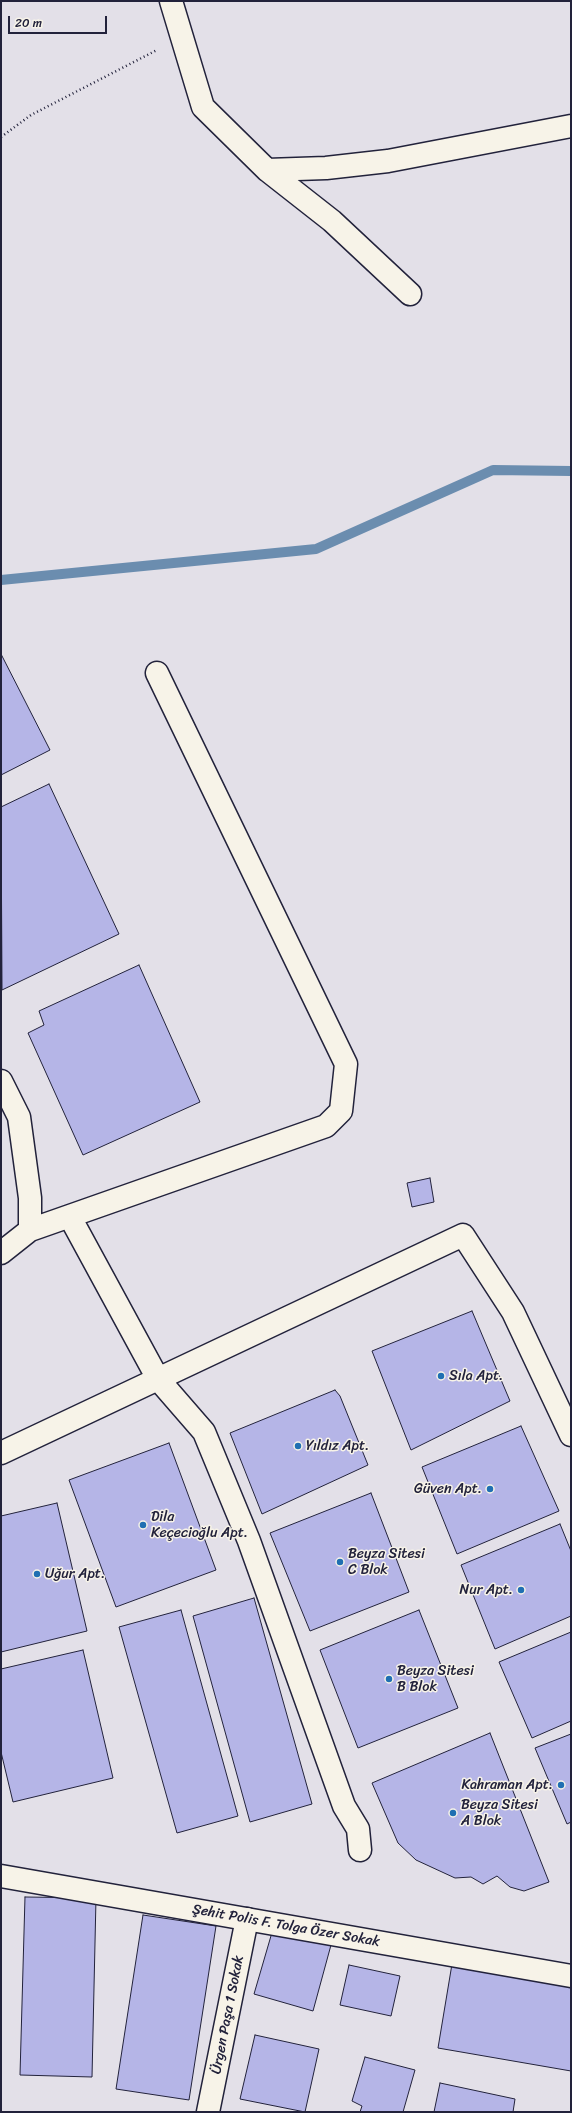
<!DOCTYPE html>
<html>
<head>
<meta charset="utf-8">
<style>
	body { margin:0 }
	#map { position:relative; width:572px; height:2113px; overflow:hidden; background:#e3e0e8; font-family:Sriracha,sans-serif }
	canvas { display:block }
	.frame { position:absolute; inset:0; border:2px solid #22223b; pointer-events:none }
	.scale { position:absolute; left:8px; top:16px; width:99px; height:18px; box-sizing:border-box; border:2px solid #22223b; border-top:0; padding-left:5px; font-size:12px; line-height:14px; white-space:nowrap; color:#22223b; -webkit-text-stroke:3px #f7f3e8; paint-order:stroke }
</style>
</head>
<body>
<div id="map">
<canvas width="572" height="2113"></canvas>
<div class="frame"></div>
<div class="scale">20 m</div>
</div>
<script>
const ctx = document.querySelector('canvas').getContext('2d');
ctx.lineJoin = 'round';
const shape = rows => new Path2D(rows.map(r => 'M' + r).join(''));
function strokePath(path, color, width, dash) { ctx.strokeStyle = color; ctx.lineWidth = width; ctx.lineCap = dash ? 'butt' : 'round'; ctx.setLineDash(dash || []); ctx.stroke(path); }
function fillPath(path, color) { ctx.fillStyle = color; ctx.fill(path, 'evenodd'); }
function drawText(font, color, halo, rows, align = 'center') {
  ctx.font = font + ' Sriracha,sans-serif'; ctx.lineWidth = 3; ctx.setLineDash([]); ctx.textBaseline = 'middle'; ctx.strokeStyle = halo; ctx.fillStyle = color; for (const [text, x, y, turn = 0] of rows) {
    ctx.save(); ctx.translate(x, y); ctx.rotate((+turn || 0) * Math.PI / 180); ctx.textAlign = isNaN(turn) ? turn : align; if (halo) ctx.strokeText(text, 0, 0); ctx.fillText(text, 0, 0); ctx.restore();
  }
}
strokePath(shape([
	[1,580,316,549,493,470,571,471]
]), '#6b8daf', 10);
const building = shape([
	[1,654,50,750,1,775,1,654],
	[49,784,119,934,2,990,1,807,49,784],
	[139,965,200,1102,83,1155,28,1033,44,1025,39,1011,139,965],
	[430,1178,434,1202,412,1207,407,1183,430,1178],
	[472,1311,510,1401,411,1450,372,1351,472,1311],
	[335,1390,340,1396,368,1465,262,1514,230,1433,335,1390],
	[521,1426,559,1511,457,1554,422,1467,521,1426],
	[169,1443,216,1570,116,1607,69,1480,169,1443],
	[371,1493,409,1592,310,1631,270,1533,371,1493],
	[57,1503,87,1631,1,1652,1,1516,57,1503],
	[560,1524,571,1551,571,1616,495,1649,461,1565,560,1524],
	[254,1598,312,1804,250,1822,193,1616,254,1598],
	[181,1610,238,1816,177,1833,119,1627,181,1610],
	[419,1610,458,1708,358,1748,320,1650,419,1610],
	[571,1632,571,1721,532,1738,499,1662,571,1632],
	[83,1650,113,1778,13,1802,1,1752,1,1669,83,1650],
	[490,1733,549,1882,524,1891,510,1887,497,1876,483,1884,471,1877,455,1878,416,1860,398,1843,372,1783,490,1733],
	[571,1734,571,1822,567,1824,535,1748,571,1734],
	[25,1897,96,1898,92,2077,20,2075,25,1897],
	[143,1915,216,1926,189,2100,116,2089,143,1915],
	[273,1929,331,1945,313,2011,254,1994,273,1929],
	[452,1964,571,1985,571,2071,438,2048,452,1964],
	[349,1965,400,1976,391,2016,340,2005,349,1965],
	[255,2035,319,2049,305,2112,240,2099,255,2035],
	[365,2057,415,2070,403,2112,360,2112,362,2106,352,2101,365,2057],
	[440,2083,515,2099,513,2112,434,2112,440,2083]
]);
fillPath(building, '#b5b5e7');
strokePath(building, '#22223b', 1);
const minor = shape([
	[171,1,203,107,267,170,332,221,410,294],
	[267,170,326,168,388,161,571,126],
	[1,1081,19,1117,30,1198,30,1230],
	[70,1217,158,1379,204,1432,249,1541,344,1806,358,1829,360,1850],
	[1,1253,30,1230,326,1126,341,1111,346,1064,157,673],
	[1,1453,463,1235,513,1312,571,1435],
	[208,2112,247,1919]
]);
const tertiary = shape([
	[1,1876,571,1976]
]);
strokePath(minor, '#22223b', 25);
strokePath(tertiary, '#22223b', 25);
strokePath(shape([
	[1,137,31,115,157,50]
]), '#22223b', 2.5, [1, 3]);
strokePath(minor, '#f7f3e8', 22);
strokePath(tertiary, '#f7f3e8', 22);
for (const [x, y, r, color] of [
	[441,1376,4,"#1f6fb2"],
	[298,1446,4,"#1f6fb2"],
	[490,1489,4,"#1f6fb2"],
	[143,1525,4,"#1f6fb2"],
	[340,1562,4,"#1f6fb2"],
	[37,1574,4,"#1f6fb2"],
	[521,1590,4,"#1f6fb2"],
	[389,1679,4,"#1f6fb2"],
	[561,1785,4,"#1f6fb2"],
	[453,1813,4,"#1f6fb2"]
]) { const dot = new Path2D(); dot.arc(x, y, r, 0, 2 * Math.PI); ctx.fillStyle = color; ctx.fill(dot); strokePath(dot, '#f7f3e8', 1.5); }
drawText('14px', '#22223b', '#f7f3e8', [
	["Sıla Apt.",449,1376],
	["Yıldız Apt.",306,1446],
	["Güven Apt.",482,1489,"right"],
	["Dila",151,1517],
	["Keçecioğlu Apt.",151,1533],
	["Beyza Sitesi",348,1554],
	["C Blok",348,1570],
	["Uğur Apt.",45,1574],
	["Nur Apt.",513,1590,"right"],
	["Beyza Sitesi",397,1671],
	["B Blok",397,1687],
	["Kahraman Apt.",553,1785,"right"],
	["Beyza Sitesi",461,1805],
	["A Blok",461,1821]
], 'left');
drawText('14px', '#22223b', '#f7f3e8', [
	["Şehit Polis F. Tolga Özer Sokak",286,1926,10],
	["Ürgen Paşa 1 Sokak",228,2015,-79]
]);
</script>
</body>
</html>
